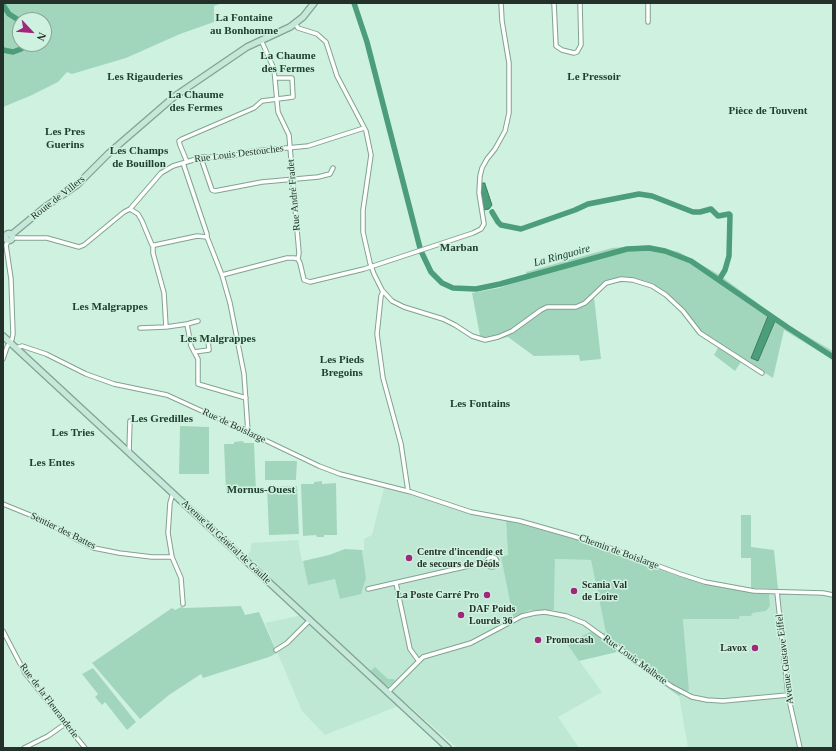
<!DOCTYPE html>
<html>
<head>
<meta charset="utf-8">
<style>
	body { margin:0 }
	#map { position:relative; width:836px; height:751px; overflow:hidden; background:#cff2e0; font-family:Georgia,serif }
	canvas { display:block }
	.frame { position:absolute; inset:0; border:4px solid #24312a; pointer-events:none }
	.north { position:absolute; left:12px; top:12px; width:40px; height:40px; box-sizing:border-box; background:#cff2e0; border:1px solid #8ba597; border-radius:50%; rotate:116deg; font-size:11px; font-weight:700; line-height:16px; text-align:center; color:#24312a }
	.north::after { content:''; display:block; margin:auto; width:14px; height:18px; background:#a1277d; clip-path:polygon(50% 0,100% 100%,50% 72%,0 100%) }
</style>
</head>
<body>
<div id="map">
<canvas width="836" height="751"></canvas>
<div class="frame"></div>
<div class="north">N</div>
</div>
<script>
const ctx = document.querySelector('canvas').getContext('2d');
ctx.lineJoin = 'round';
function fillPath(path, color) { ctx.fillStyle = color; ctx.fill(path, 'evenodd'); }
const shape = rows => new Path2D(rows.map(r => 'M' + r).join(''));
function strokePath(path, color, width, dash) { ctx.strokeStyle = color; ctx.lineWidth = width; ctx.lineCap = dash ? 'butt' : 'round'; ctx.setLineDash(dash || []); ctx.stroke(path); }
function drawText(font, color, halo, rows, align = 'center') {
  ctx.font = font + ' Georgia,serif'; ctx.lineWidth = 3; ctx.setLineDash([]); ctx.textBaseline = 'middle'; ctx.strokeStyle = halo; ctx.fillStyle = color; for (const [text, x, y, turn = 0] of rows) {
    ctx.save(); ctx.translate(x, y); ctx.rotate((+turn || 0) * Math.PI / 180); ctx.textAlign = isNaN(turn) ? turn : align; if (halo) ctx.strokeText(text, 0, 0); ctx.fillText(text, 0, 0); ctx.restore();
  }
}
fillPath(shape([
	[385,484,506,520,508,555,501,557,513,617,530,610,554,610,555,559,591,560,606,633,567,644,602,692,558,717,579,748,457,748,406,703,325,735,302,711,265,623,302,615,245,558,251,550,251,543,298,540,302,561,303,561,308,584,335,579,366,578,362,550,364,550,364,539,372,535],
	[769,594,820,595,833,598,833,748,688,748,679,696,689,690,683,619,739,619,740,616,751,616,753,613,766,611,770,606]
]), '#bee8d3');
fillPath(shape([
	[3,3,222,3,214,6,214,22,180,34,126,58,72,74,67,72,58,82,30,96,3,107],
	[20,20,44,20,44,44,20,44],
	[650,245,679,252,718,274,786,324,833,351,833,360,784,330,773,378,743,359,735,371,714,355,719,346,698,333,676,302,647,283,627,282,610,283,594,297,601,359,580,361,579,355,534,356,508,337,492,341,481,341,472,293,499,288,527,279,526,272,612,248],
	[180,426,209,427,209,474,179,474],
	[243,441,244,443,254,443,256,492,236,494,236,492,226,492,224,444,234,444,234,442],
	[265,461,297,461,296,480,265,480],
	[322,481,322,484,336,483,337,535,324,535,324,537,317,537,316,535,303,536,301,484,314,484,314,482],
	[297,486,299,534,269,535,267,487],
	[741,515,751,515,751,547,774,550,778,589,751,588,751,558,741,558],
	[506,520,588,543,677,576,717,586,769,594,770,606,766,611,753,613,751,616,740,616,739,619,683,619,689,690,679,696,617,652,579,661,567,644,590,632,606,633,591,560,555,559,554,610,530,610,513,617,501,557,508,555],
	[345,549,362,550,366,578,361,594,340,599,335,579,308,585,303,561,329,555],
	[241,606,245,615,259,612,277,653,269,657,203,678,201,674,169,695,140,719,92,663,172,608,175,610,181,607,185,608],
	[375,667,388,679,394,679,395,681,389,686,384,685,369,672],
	[93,668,136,722,127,730,105,702,102,705,95,697,98,694,82,674]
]), '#a2d6bc');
const water = shape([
	[481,183,485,183,485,184,492,205,489,209,484,210,482,198,481,183],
	[768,316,775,321,758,361,751,358,768,316]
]);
fillPath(water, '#4c9d79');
strokePath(water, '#407d61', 1);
strokePath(shape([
	[354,3,367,42,420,248],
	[3,5,9,14,20,21],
	[3,50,13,52,21,49,26,44],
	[492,212,498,222,501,225,521,229,575,210,588,204,639,194,652,196,693,212,700,212,711,209,718,216,729,214,730,215,729,256,725,270,719,280],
	[421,251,431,272,442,283,453,288,476,289,500,284,627,249,649,248,665,251,691,261,787,327,833,357]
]), '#4c9d79', 5.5);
const street = shape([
	[554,3,556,46,562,50,574,53,577,52,581,45,580,3],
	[648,22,648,3],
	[295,23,298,28,317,34,326,42,337,76,366,131,371,155,363,210,363,232,370,263,374,274,382,290,392,301,404,307,443,319,455,325,472,336,485,340,498,337,512,331,541,310,547,307,576,307,585,303,606,283,621,279,633,280,652,286,666,295,683,311,700,333,762,373],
	[261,40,274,69,278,112,289,135,299,253,298,259],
	[201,158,212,190,215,191,262,182,318,177,330,174,333,168],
	[187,162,180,145,179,141,182,139,254,108,262,101,293,97,292,78,275,78],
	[183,163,207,234,207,237],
	[130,209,138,214,142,221,152,245,155,245,197,236,207,237,222,275,287,258,294,258,298,259,300,263,304,280,310,282,364,269,473,233,481,229,484,224,479,193,480,176,482,168,487,159,495,149,505,131,509,113,509,63,502,21,501,3],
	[12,238,47,238,79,247,84,245,124,212,130,209,161,173,173,166,203,157,228,157,254,151,308,146,364,128],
	[153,245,153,253,164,293,166,327,187,324,191,346,198,359,198,384,246,398],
	[222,275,230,303,244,374,248,432],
	[383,291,381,296,377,334,383,378,401,444,408,491],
	[187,324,198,321],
	[140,328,166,327],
	[16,348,22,346,46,354,86,374,114,384,167,395,248,432,319,466,340,474,411,492,471,512,520,521,569,535,599,544,680,574,705,582,754,591,823,593,833,595],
	[194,352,209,350,208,340],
	[3,359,7,347,12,339,13,334,11,279,6,245,9,240],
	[129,452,130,421],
	[173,493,170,503,168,533,172,557,181,578,183,604],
	[3,504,45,521,74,538,94,548,119,553,152,557,172,557],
	'487 562a5 5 0 1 1 10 0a5 5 0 1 1-10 0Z',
	[396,583,410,649,418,660],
	[368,589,486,562],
	[777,592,788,695,800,748],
	[3,631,25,673,85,748],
	[276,650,287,643,310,620],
	[388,692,423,657,471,643,522,616,535,613,545,612,566,616,584,623,671,686,692,697,707,700,723,701,788,695],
	[24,748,48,736,65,724]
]);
const secondary = shape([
	'5.5 237a3.5 3.5 0 1 1 7 0a3.5 3.5 0 1 1-7 0Z',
	[11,235,45,207,77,185,109,153,175,96,247,47,290,27,303,17,314,3],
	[3,336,448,748]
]);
strokePath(street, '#81a391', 5.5);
strokePath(secondary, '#81a391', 8);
strokePath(street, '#fff', 3.5);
strokePath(secondary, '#c5e8da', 5.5);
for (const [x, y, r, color] of [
	[409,558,4,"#a1277d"],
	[574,591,4,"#a1277d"],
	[487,595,4,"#a1277d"],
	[461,615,4,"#a1277d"],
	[538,640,4,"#a1277d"],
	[755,648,4,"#a1277d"]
]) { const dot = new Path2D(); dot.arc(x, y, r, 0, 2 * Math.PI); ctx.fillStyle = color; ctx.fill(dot); strokePath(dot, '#cff2e0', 1.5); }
drawText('10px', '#24312a', '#cff2e0', [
	["Rue Louis Destouches",239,154,-7],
	["Rue André Fradet",294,195,-95],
	["Route de Villers",58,198,-38],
	["Rue de Boislarge",234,426,25],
	["Sentier des Battes",63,531,26],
	["Avenue du Général de Gaulle",226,542,43],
	["Chemin de Boislarge",619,552,20],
	["Avenue Gustave Eiffel",785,659,-97],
	["Rue Louis Malbete",635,660,36],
	["Rue de la Fleuranderie",49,701,53]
]);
drawText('bold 10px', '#24312a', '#cff2e0', [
	["Centre d'incendie et",417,552],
	["de secours de Déols",417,564],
	["Scania Val",582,585],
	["de Loire",582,597],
	["La Poste Carré Pro",479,595,"right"],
	["DAF Poids",469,609],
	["Lourds 36",469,621],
	["Promocash",546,640],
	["Lavox",747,648,"right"]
], 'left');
drawText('bold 11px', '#213f31', '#cff2e0', [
	["La Fontaine",244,18],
	["au Bonhomme",244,31],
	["La Chaume",288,56],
	["des Fermes",288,69],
	["Les Rigauderies",145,77],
	["Le Pressoir",594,77],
	["La Chaume",196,95],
	["des Fermes",196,108],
	["Pièce de Touvent",768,111],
	["Les Pres",65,132],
	["Guerins",65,145],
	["Les Champs",139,151],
	["de Bouillon",139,164],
	["Marban",459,248],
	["Les Malgrappes",110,307],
	["Les Malgrappes",218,339],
	["Les Pieds",342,360],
	["Bregoins",342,373],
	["Les Fontains",480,404],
	["Les Gredilles",162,419],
	["Les Tries",73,433],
	["Les Entes",52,463],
	["Mornus-Ouest",261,490]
]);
drawText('italic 11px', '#123626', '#cff2e0', [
	["La Ringuoire",562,256,-15]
]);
</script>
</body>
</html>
